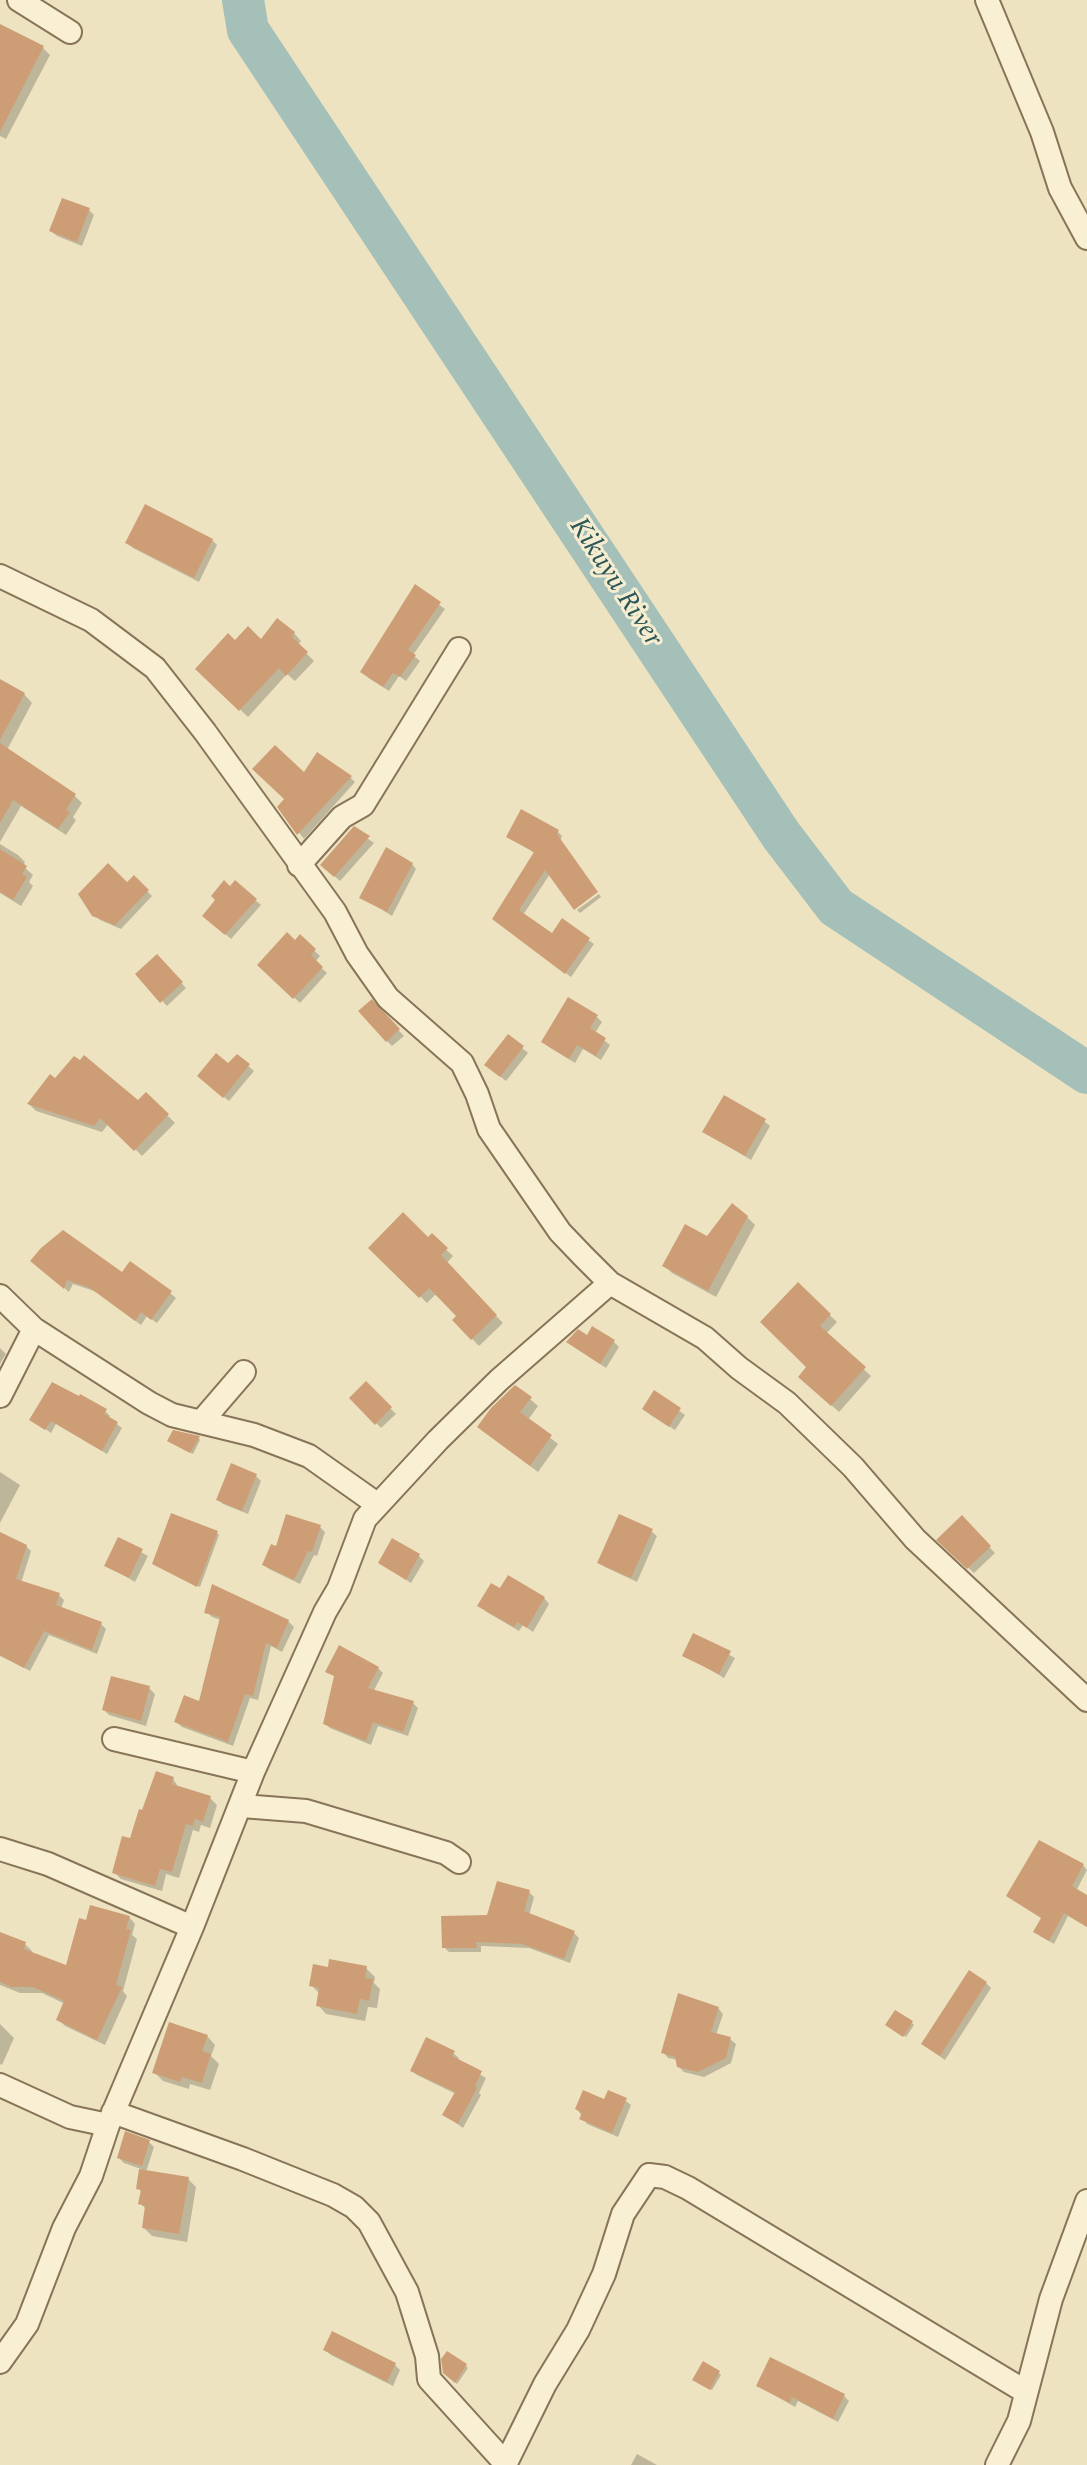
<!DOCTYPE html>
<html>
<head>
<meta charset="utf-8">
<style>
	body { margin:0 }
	canvas { display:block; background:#eee3c1 }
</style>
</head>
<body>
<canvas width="1087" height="2465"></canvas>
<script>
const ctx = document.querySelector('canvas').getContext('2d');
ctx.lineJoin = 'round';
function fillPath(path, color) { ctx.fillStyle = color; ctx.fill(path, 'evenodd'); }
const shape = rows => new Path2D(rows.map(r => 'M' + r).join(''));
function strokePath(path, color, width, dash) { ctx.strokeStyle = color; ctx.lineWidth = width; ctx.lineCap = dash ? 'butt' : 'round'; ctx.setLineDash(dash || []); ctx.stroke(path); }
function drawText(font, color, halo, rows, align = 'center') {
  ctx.font = font + ' Spectral,serif'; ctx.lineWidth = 6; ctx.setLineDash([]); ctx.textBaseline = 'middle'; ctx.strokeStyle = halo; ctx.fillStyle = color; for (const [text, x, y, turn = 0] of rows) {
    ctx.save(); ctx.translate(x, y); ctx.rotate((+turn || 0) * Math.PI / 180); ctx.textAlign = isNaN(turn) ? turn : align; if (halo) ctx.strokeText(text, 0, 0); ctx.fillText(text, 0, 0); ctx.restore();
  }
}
fillPath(shape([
	[0,25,43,48,50,55,6,139,0,136],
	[89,210,94,215,82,246,57,236,51,231],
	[212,540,217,545,199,582,133,548,127,543],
	[415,587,445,609,413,655,420,661,406,681,399,676,389,691,367,677],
	[294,633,301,641,298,645,314,661,295,681,287,674,248,717,198,669,236,643,261,642],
	[0,681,24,694,32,703,0,763],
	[304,775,350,777,355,782,304,839,279,807],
	[0,781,75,796,82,803,73,817,76,820,66,835,21,806,0,842],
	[354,829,374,843,340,881,322,865],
	[557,831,562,836,550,874,523,915,552,936,562,921,594,944,571,977,499,923,536,854,508,836],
	[0,844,18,855,25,862,23,866,33,875,29,882,33,886,21,906,0,893],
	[412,864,416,869,392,916,362,897],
	[134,878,152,896,121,929,100,920,94,914],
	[235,883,261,905,231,939,205,916],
	[599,894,601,897,580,913,577,910],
	[300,937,320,956,315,962,327,973,300,1003,260,965],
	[157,956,186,988,167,1006,138,975],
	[372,1002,404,1036,392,1046,387,1041],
	[597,1017,602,1022,595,1033,610,1045,601,1060,583,1049,575,1063,549,1047],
	[509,1037,528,1053,506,1081,492,1070],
	[237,1056,254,1071,229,1101,205,1082,229,1066],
	[147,1095,175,1123,142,1156,109,1123,102,1132,36,1111,29,1104,138,1103],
	[764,1121,770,1126,751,1160,705,1132],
	[747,1217,755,1225,716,1297,672,1273,665,1266],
	[432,1236,453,1256,446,1264,503,1323,479,1346,454,1320,459,1316,437,1293,427,1303,371,1248,428,1240],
	[38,1266,122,1275,170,1293,176,1298,157,1323,147,1316,141,1325,97,1292,73,1284,69,1292],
	[798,1285,837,1322,826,1334,871,1376,839,1412,807,1383,809,1367],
	[587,1337,614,1342,619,1347,606,1368,574,1347],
	[0,1348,6,1354,0,1364],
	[366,1384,396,1414,381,1428,352,1398],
	[655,1393,685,1415,675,1430,649,1414],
	[530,1399,538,1406,528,1420,558,1444,538,1472,487,1434],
	[105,1411,110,1416,109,1418,122,1428,107,1454,56,1424,51,1433,31,1419],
	[199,1438,200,1440,193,1454,171,1443],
	[0,1472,20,1485,0,1523],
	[256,1476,261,1481,248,1514,223,1504,218,1499],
	[962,1518,995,1553,974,1573,939,1540],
	[320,1527,325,1532,317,1556,314,1555,300,1584,269,1569,264,1564,277,1549],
	[651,1531,657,1536,637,1582,605,1567,599,1562],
	[217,1533,219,1535,200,1587,157,1566],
	[119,1540,148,1556,135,1582,106,1565],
	[26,1546,31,1551,21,1583,59,1595,64,1600,61,1609,101,1624,106,1629,97,1654,49,1635,30,1671,0,1656,0,1552],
	[419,1556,424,1561,411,1583,380,1563],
	[501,1591,544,1598,549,1604,533,1632,523,1625,519,1631,485,1611],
	[207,1612,288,1621,294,1627,282,1652,271,1646,258,1700,250,1698,233,1746,182,1727,176,1722,200,1703,221,1620,212,1617],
	[694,1635,735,1658,724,1678,684,1655],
	[378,1668,383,1673,373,1692,413,1703,418,1708,408,1736,378,1726,371,1745,330,1728,325,1723,336,1678,328,1671],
	[149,1688,155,1694,146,1726,109,1715,104,1710],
	[173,1779,179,1788,210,1798,217,1805,210,1828,201,1825,199,1832,193,1830,179,1878,166,1874,162,1891,121,1879,114,1872,131,1841],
	[1083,1865,1087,1870,1076,1891,1087,1897,1087,1927,1068,1916,1054,1944,1040,1936,1043,1919],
	[529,1892,534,1897,529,1916,574,1933,579,1938,570,1963,529,1948,481,1946,481,1952,449,1952,444,1947],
	[129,1917,135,1924,132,1935,137,1939,123,1991,127,1996,105,2045,65,2026,58,2019,65,2004,42,1993,20,1993,0,1985,0,1933,25,1944,32,1951,31,1954,68,1968],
	[366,1968,375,1977,374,1983,380,1989,377,2008,368,2007,365,2021,326,2014,318,2005,320,1994,311,1985,329,1969],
	[986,1983,991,1988,945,2060,929,2049],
	[718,2008,723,2014,716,2035,730,2039,736,2044,731,2063,704,2077,684,2072,678,2066,678,2060,668,2058,663,2052],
	[912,2023,914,2025,906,2037,890,2027],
	[0,2024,14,2038,2,2065,0,2064],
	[207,2036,215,2045,211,2056,219,2064,210,2090,190,2084,189,2089,163,2081,154,2072],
	[453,2053,459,2058,457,2061,486,2078,479,2093,481,2095,463,2128,445,2115,456,2094,417,2075,412,2070],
	[625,2100,631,2105,618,2137,587,2124,577,2109],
	[149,2142,154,2147,146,2172,188,2179,196,2187,187,2242,152,2236,144,2228,147,2210,141,2204,142,2193,138,2188,141,2169,124,2163,119,2158],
	[325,2349,395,2365,400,2370,393,2386,331,2355],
	[466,2366,468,2368,457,2384,444,2372],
	[719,2373,721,2375,712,2390,697,2382],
	[758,2386,844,2396,849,2401,838,2422,798,2401,795,2407],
	[637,2454,657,2465,631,2465]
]), '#0003');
strokePath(shape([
	[243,0,248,30,781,835,836,907,1087,1073]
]), '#a4c0b9', 42);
fillPath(shape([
	[0,24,44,46,0,132],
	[62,198,90,208,77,242,49,231],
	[145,504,213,539,194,578,125,543],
	[415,584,441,602,408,650,416,655,400,677,393,673,383,687,360,672],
	[277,618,295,632,292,637,308,652,286,676,279,668,239,711,195,669,228,633,235,640,248,626,261,639],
	[0,679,25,693,0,740],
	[0,743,76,794,66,810,70,812,58,829,13,800,0,823],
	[275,745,304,772,317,752,352,776,297,835,277,807,284,799,252,769],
	[521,809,559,830,557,834,598,892,574,910,545,870,519,910,552,933,562,918,590,938,565,974,492,919,534,852,506,837],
	[354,826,370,836,334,877,320,865],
	[386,847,413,863,387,912,359,898],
	[0,849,27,866,22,874,27,877,13,900,0,892],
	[108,863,127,882,134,875,149,890,115,925,92,916,78,894],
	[224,880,230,886,235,880,257,899,225,935,202,916,215,900,211,896],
	[287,932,295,940,300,934,316,949,311,955,323,967,293,999,257,965],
	[157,954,183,982,160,1003,135,974],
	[568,997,598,1015,590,1028,606,1038,596,1056,577,1045,569,1059,541,1042],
	[372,999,400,1029,386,1042,358,1011],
	[508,1034,524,1046,500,1077,484,1065],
	[216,1053,228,1063,237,1054,250,1064,223,1098,197,1076],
	[84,1055,138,1100,146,1092,169,1114,134,1151,100,1118,94,1126,27,1104,50,1074,55,1078,74,1056,80,1060],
	[724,1095,766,1119,745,1156,702,1132],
	[732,1203,748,1216,708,1291,662,1266,685,1224,707,1236],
	[403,1212,428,1237,432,1233,448,1248,441,1255,497,1315,471,1340,452,1320,456,1316,429,1288,419,1298,368,1248],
	[63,1230,122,1272,130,1261,172,1291,151,1320,141,1312,135,1321,90,1288,67,1280,64,1289,30,1261,41,1248],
	[798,1282,831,1314,820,1326,866,1367,831,1406,798,1377,806,1367,760,1322],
	[592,1326,615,1340,600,1364,566,1342,578,1329,587,1335],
	[366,1381,392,1407,375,1425,349,1398],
	[52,1382,79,1396,80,1394,107,1409,104,1414,118,1422,102,1451,51,1421,45,1430,29,1420],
	[515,1385,532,1397,520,1412,552,1435,530,1466,477,1427,491,1408],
	[654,1390,681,1408,669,1427,642,1409],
	[173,1430,200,1436,190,1453,167,1441],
	[231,1463,257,1474,242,1511,216,1500],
	[171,1513,218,1531,197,1587,152,1564],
	[286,1514,321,1525,312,1552,308,1551,294,1580,262,1565,271,1544,276,1546],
	[619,1514,653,1529,631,1578,597,1563],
	[962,1515,991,1546,967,1569,936,1540],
	[0,1532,27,1545,16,1579,60,1593,56,1605,102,1622,92,1650,44,1631,24,1668,0,1655],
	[118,1537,143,1549,129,1578,104,1566],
	[392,1538,420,1554,406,1580,378,1563],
	[508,1575,545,1597,527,1628,517,1622,514,1627,477,1606,491,1583,500,1588],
	[212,1584,289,1620,277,1648,266,1643,253,1696,245,1694,228,1742,174,1722,184,1695,199,1701,220,1617,204,1613],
	[693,1633,731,1651,719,1674,682,1656],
	[339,1645,379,1667,368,1688,414,1701,403,1732,373,1722,366,1741,323,1724,334,1676,325,1672],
	[111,1676,150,1686,141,1721,102,1710],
	[156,1771,174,1777,172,1784,211,1796,203,1822,195,1819,193,1826,186,1824,172,1872,160,1869,155,1886,112,1873,122,1836,130,1838,139,1809,142,1810],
	[1039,1840,1084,1864,1072,1886,1087,1895,1087,1927,1064,1913,1049,1941,1033,1932,1041,1918,1006,1896],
	[497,1881,530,1890,524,1911,575,1931,564,1959,522,1944,476,1942,477,1948,442,1948,441,1916,487,1915],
	[90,1905,130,1916,126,1929,131,1930,116,1985,122,1987,97,2040,56,2020,64,2001,33,1987,11,1987,0,1982,0,1932,26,1942,24,1949,66,1965,79,1918,86,1920],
	[329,1959,367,1966,365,1978,373,1979,369,2001,360,1999,357,2014,316,2006,319,1988,309,1986,313,1964,328,1967],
	[969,1970,987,1982,940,2056,921,2044],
	[678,1993,719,2007,711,2032,731,2037,726,2058,698,2072,677,2067,675,2057,661,2053],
	[895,2010,913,2021,903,2037,885,2025],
	[169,2022,208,2035,202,2051,211,2054,202,2083,182,2077,180,2082,152,2073],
	[426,2037,455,2051,452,2056,482,2071,475,2086,477,2088,458,2124,442,2115,455,2092,410,2071],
	[583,2090,604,2099,608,2090,627,2098,612,2133,579,2119,582,2113,575,2109],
	[125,2131,150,2140,142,2166,117,2158],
	[139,2169,189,2177,179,2234,142,2228,145,2206,138,2204,141,2190,136,2189],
	[332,2331,396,2363,387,2382,323,2350],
	[447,2351,467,2364,455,2383,443,2373,441,2359],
	[770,2357,845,2394,833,2419,792,2397,790,2403,756,2386],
	[703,2361,720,2371,710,2390,692,2380]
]), '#cd9e76');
const minor = shape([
	[19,0,70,32],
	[987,0,1042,132,1060,188,1087,238],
	[0,576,91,620,155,668,205,732,335,912,357,954,388,998,462,1063,477,1094,489,1129,560,1232,583,1256,610,1283,705,1338,739,1368,787,1403,853,1467,915,1539,1087,1700],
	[299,865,342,817,363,805,459,649],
	[0,1296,34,1329,149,1403,172,1415,254,1435,309,1456,377,1504],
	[0,1396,34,1329],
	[201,1422,244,1372],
	[114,1739,253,1772],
	[242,1806,306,1811,446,1853,459,1862],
	[0,1849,48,1864,192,1927],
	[0,2085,70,2117,108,2125],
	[113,2112,243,2159,333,2195,354,2207,369,2222,407,2292,427,2356,429,2379,506,2464],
	[0,2362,27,2324,64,2228,91,2176,108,2125,192,1927,253,1772,325,1612,339,1588,365,1519,438,1440,499,1380,610,1283],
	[505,2465,545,2384,578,2330,604,2274,623,2214,649,2175,665,2177,688,2188,1026,2392],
	[997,2465,1019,2421,1051,2299,1087,2201]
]);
strokePath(minor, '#887458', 26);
strokePath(minor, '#f9f0d4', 22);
drawText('italic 28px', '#2c5757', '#f6edd1', [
	["Kikuyu River",614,583,57]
]);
</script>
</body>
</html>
